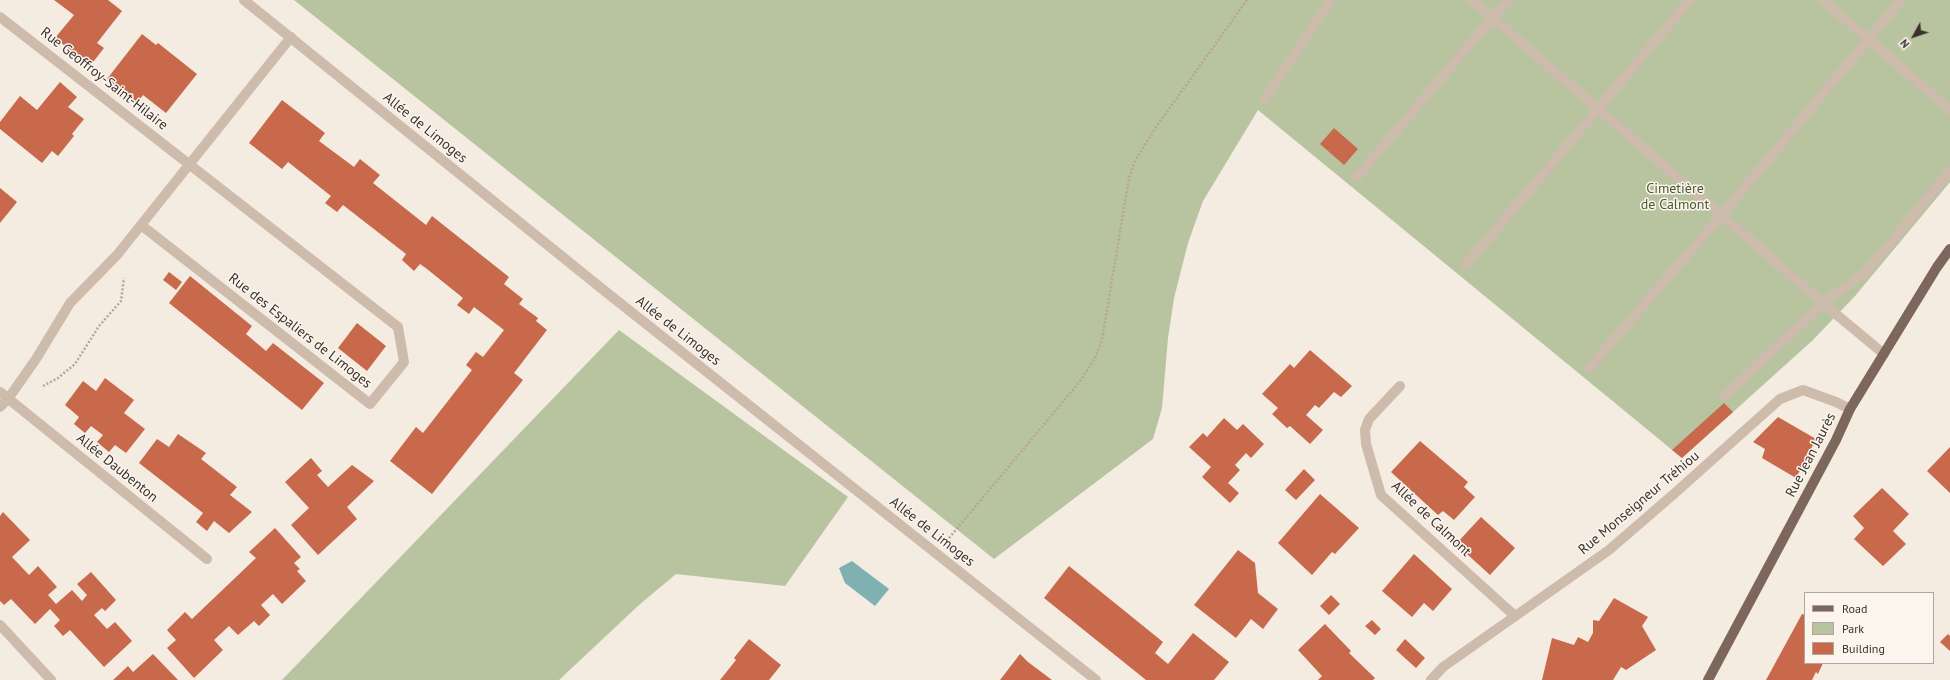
<!DOCTYPE html>
<html>
<head>
<meta charset="utf-8">
<style>
	body { margin:0 }
	#map { position:relative; width:1950px; height:680px; overflow:hidden; background:#f4ebe1; font-family:"PT Sans",sans-serif }
	canvas { display:block }
	.legend { position:absolute; left:1804px; top:592px; width:130px; height:72px; box-sizing:border-box; background:#fbf5ee; border:1px solid #aea6a0; margin:0; padding:5px 7px; list-style:none; font-size:12px; color:#3b302b }
	.legend li { display:flex; align-items:center; gap:8px; height:20px }
	.legend b { width:20px; border:1px solid #aea6a0 }
	.north { position:absolute; left:1894px; top:16px; width:40px; height:40px; -webkit-text-stroke:3px #fbf5ee; paint-order:stroke; rotate:230deg; font-size:11px; font-weight:700; line-height:16px; text-align:center; color:#3b302b }
	.north::after { content:''; display:block; margin:auto; width:14px; height:18px; background:#3b302b; clip-path:polygon(50% 0,100% 100%,50% 72%,0 100%) }
</style>
</head>
<body>
<div id="map">
<canvas width="1950" height="680"></canvas>
<ul class="legend">
<li><b style="height:5px;background:#7d675c"></b>Road</li>
<li><b style="height:11px;background:#b8c4a0"></b>Park</li>
<li><b style="height:11px;background:#c8694b"></b>Building</li>
</ul>
<div class="north">N</div>
</div>
<script>
const ctx = document.querySelector('canvas').getContext('2d');
ctx.lineJoin = 'round';
function fillPath(path, color) { ctx.fillStyle = color; ctx.fill(path, 'evenodd'); }
const shape = rows => new Path2D(rows.map(r => 'M' + r).join(''));
function strokePath(path, color, width, dash) { ctx.strokeStyle = color; ctx.lineWidth = width; ctx.lineCap = dash ? 'butt' : 'round'; ctx.setLineDash(dash || []); ctx.stroke(path); }
function drawText(font, color, halo, rows, align = 'center') {
  ctx.font = font + ' "PT Sans",sans-serif'; ctx.lineWidth = 3; ctx.setLineDash([]); ctx.textBaseline = 'middle'; ctx.strokeStyle = halo; ctx.fillStyle = color; for (const [text, x, y, turn = 0] of rows) {
    ctx.save(); ctx.translate(x, y); ctx.rotate((+turn || 0) * Math.PI / 180); ctx.textAlign = isNaN(turn) ? turn : align; if (halo) ctx.strokeText(text, 0, 0); ctx.fillText(text, 0, 0); ctx.restore();
  }
}
fillPath(shape([
	[294,0,1950,0,1950,182,1855,296,1813,340,1682,458,1258,110,1203,201,1188,243,1174,298,1168,338,1162,408,1153,439,994,559],
	[619,330,848,497,785,586,676,574,639,605,559,680,282,680]
]), '#b8c4a0');
fillPath(shape([
	[852,561,889,589,875,606,845,583,839,568]
]), '#7fb0b2');
fillPath(shape([
	[54,0,108,0,122,11,97,43,104,48,90,66,55,38,74,15],
	[142,34,156,45,158,43,197,74,166,113,143,95,137,103,107,79],
	[60,82,77,97,68,107,84,119,72,134,74,136,58,156,52,151,42,163,0,129,0,122,20,96,37,110],
	[282,100,325,133,319,141,354,167,360,159,380,175,373,183,426,225,432,216,509,277,504,284,523,299,519,304,538,318,536,321,547,330,514,373,523,380,432,494,390,461,416,427,423,433,472,370,466,365,476,352,483,357,504,330,474,307,469,314,457,305,463,298,427,269,420,264,414,271,402,260,406,254,343,205,337,212,325,203,331,196,288,162,282,169,249,143],
	[1334,128,1358,149,1344,165,1320,144],
	[0,188,17,202,0,223],
	[169,272,182,282,176,290,163,280],
	[190,276,252,326,246,334,266,351,273,343,324,383,302,410,169,303],
	[357,323,386,346,367,371,338,348],
	[1310,350,1352,386,1341,397,1334,392,1319,408,1315,405,1306,415,1323,430,1310,444,1290,426,1287,428,1272,414,1278,408,1262,394,1290,364,1294,368],
	[105,378,134,400,124,413,145,429,126,453,115,445,109,452,97,442,103,435,91,426,85,433,74,424,79,417,65,405,83,381,96,391],
	[1724,403,1733,412,1682,458,1672,450],
	[1778,417,1816,439,1796,478,1762,458,1765,449,1753,442],
	[1224,418,1237,430,1243,424,1264,444,1251,458,1246,453,1235,465,1240,470,1228,483,1239,493,1230,503,1202,477,1211,467,1189,447,1203,433,1207,437],
	[178,434,206,453,201,459,237,487,230,495,252,512,229,533,214,521,207,531,196,522,203,513,139,463,157,439,169,447],
	[1420,441,1468,482,1464,487,1475,497,1454,520,1443,511,1438,515,1391,472],
	[1950,447,1950,493,1927,471],
	[311,458,322,471,317,475,328,487,352,465,374,481,347,507,357,519,318,555,291,525,309,508,285,482],
	[1304,469,1315,480,1296,500,1285,490],
	[1882,488,1909,514,1893,531,1906,544,1883,566,1854,539,1864,528,1853,516],
	[1320,494,1359,528,1335,554,1332,552,1312,575,1278,543],
	[3,512,30,540,12,557,29,575,38,566,57,587,48,595,56,604,72,590,82,601,87,595,77,584,91,572,116,600,105,611,102,608,94,615,107,629,115,622,132,641,104,667,70,630,63,636,54,626,60,620,50,609,35,624,11,599,4,605,0,601,0,516],
	[1481,517,1515,548,1490,575,1456,544],
	[275,528,301,557,294,563,300,569,297,571,306,581,282,604,273,594,261,605,270,615,259,626,254,621,238,635,229,626,214,640,223,650,194,678,167,648,176,640,167,630,185,612,192,619,256,558,249,552],
	[1238,550,1255,563,1258,593,1278,609,1263,629,1251,619,1236,638,1194,605],
	[1414,554,1452,589,1433,611,1424,603,1412,617,1382,591],
	[1069,566,1163,642,1155,653,1168,664,1193,633,1229,662,1214,680,1146,680,1044,598],
	[1331,595,1340,604,1329,615,1320,606],
	[1614,598,1648,617,1642,626,1656,650,1626,670,1621,667,1613,680,1542,680,1552,638,1574,645,1578,637,1588,642,1593,633,1593,620,1599,621],
	[1802,614,1805,615,1805,663,1823,663,1818,674,1816,672,1812,680,1766,680],
	[1372,620,1381,629,1375,635,1365,626],
	[1325,624,1351,651,1349,653,1375,678,1373,680,1318,680,1322,676,1298,650],
	[1948,634,1950,636,1950,651,1940,642],
	[749,639,781,665,769,680,720,680,736,660,734,658],
	[1405,639,1425,658,1416,668,1396,650],
	[153,654,178,680,113,680,128,666,133,672],
	[1020,654,1028,662,1052,680,1000,680]
]), '#c8694b');
strokePath(shape([
	[43,386,58,378,75,364,99,326,121,301,124,278],
	[949,538,1081,380,1095,358,1102,340,1129,178,1135,161,1156,127,1247,0]
]), '#b9a596', 2.5, [2, 2]);
strokePath(shape([
	[244,0,606,292,1096,680],
	[1472,0,1837,315,1884,354],
	[1823,0,1950,110],
	[0,17,398,327,404,362,370,404,141,225],
	[1265,99,1331,0],
	[1357,177,1508,0],
	[1466,265,1690,0],
	[1589,368,1721,216,1901,0],
	[1400,386,1369,419,1365,430,1366,444,1381,495,1515,616],
	[0,392,207,559],
	[1725,396,1823,303,1866,272,1950,171],
	[0,407,8,399,36,359,70,303,117,255,291,37],
	[0,625,51,680],
	[1431,680,1443,667,1609,550,1675,493,1780,399,1803,390,1836,402,1850,409]
]), '#cdbbac', 10);
strokePath(shape([
	[1708,680,1836,440,1850,409,1937,267,1950,249]
]), '#7d675c', 10);
drawText('14px', '#3b302b', '#fbf5ee', [
	["Rue Geoffroy-Saint-Hilaire",104,79,38],
	["Allée de Limoges",425,128,39],
	["Rue des Espaliers de Limoges",300,331,38],
	["Allée de Limoges",678,331,38],
	["Rue Jean Jaurès",1811,455,-63],
	["Allée Daubenton",117,468,39],
	["Rue Monseigneur Tréhiou",1639,503,-40],
	["Allée de Calmont",1431,519,43],
	["Allée de Limoges",932,532,38]
]);
drawText('14px', '#4a5a2e', '#fbf5ee', [
	["Cimetière",1675,189],
	["de Calmont",1675,205]
]);
</script>
</body>
</html>
